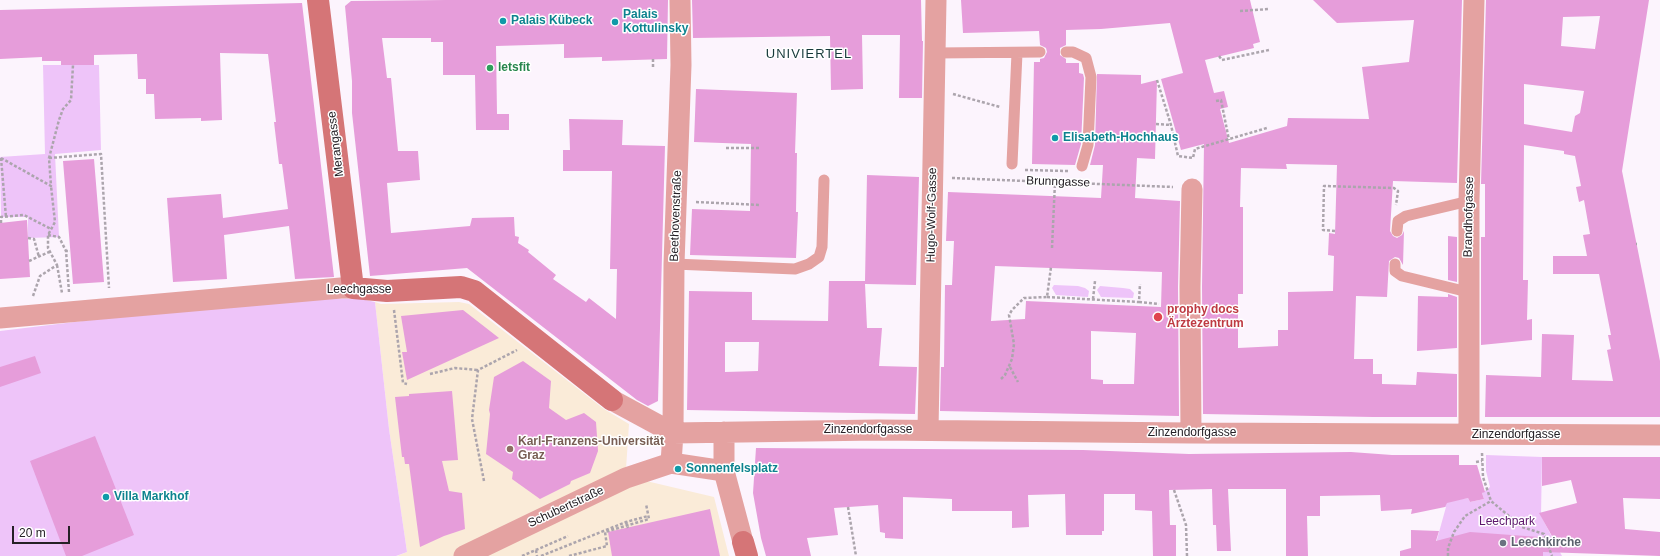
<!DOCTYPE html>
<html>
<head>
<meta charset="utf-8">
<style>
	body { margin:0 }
	#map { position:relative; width:1660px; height:556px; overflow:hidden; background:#fcf4fd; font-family:Arial,sans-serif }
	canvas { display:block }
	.scale { position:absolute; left:12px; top:526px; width:58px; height:18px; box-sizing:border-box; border:2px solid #252026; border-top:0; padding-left:5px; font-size:12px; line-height:14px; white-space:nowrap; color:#252026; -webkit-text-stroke:3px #fff; paint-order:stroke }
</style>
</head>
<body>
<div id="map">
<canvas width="1660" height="556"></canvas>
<div class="scale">20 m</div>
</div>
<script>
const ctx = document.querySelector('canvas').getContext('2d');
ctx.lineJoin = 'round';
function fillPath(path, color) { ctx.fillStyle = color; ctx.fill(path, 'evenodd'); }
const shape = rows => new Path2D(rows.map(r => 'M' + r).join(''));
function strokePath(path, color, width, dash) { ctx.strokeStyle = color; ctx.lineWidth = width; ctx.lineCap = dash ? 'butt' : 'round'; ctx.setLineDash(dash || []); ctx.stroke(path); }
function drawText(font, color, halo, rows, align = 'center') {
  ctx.font = font + ' Arial,sans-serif'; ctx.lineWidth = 3; ctx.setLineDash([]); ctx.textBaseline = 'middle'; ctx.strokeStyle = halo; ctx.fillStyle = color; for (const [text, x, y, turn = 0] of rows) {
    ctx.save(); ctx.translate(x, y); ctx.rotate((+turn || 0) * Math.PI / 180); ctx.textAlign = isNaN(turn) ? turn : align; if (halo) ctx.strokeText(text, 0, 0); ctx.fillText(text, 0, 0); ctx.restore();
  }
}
fillPath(shape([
	[375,302,381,304,459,302,469,304,604,409,629,424,626,469,642,480,714,497,729,556,397,556,407,552,389,429]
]), '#faebd8');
fillPath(shape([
	[43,65,99,65,101,150,55,154,59,237,28,238,28,217,1,217,0,157,45,154],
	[1054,285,1078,286,1085,288,1089,291,1088,297,1056,295,1052,288],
	[1100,286,1123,288,1130,289,1134,293,1133,298,1101,297,1097,290],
	[319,298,361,299,375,302,389,429,407,552,396,556,0,556,0,331,207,306],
	[1486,455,1542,457,1541,516,1562,556,1435,556,1436,543,1446,507,1424,505,1468,498,1470,502,1484,499,1482,493,1490,487,1486,471]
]), '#eec4f9');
fillPath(shape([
	[446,0,668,0,667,59,602,61,602,57,564,58,564,44,496,46,497,114,509,114,509,130,476,130,475,75,443,75,443,42,431,42,431,38,382,38,387,78,391,78,398,151,418,151,420,180,387,183,391,233,470,226,472,218,514,217,515,236,519,237,518,243,529,250,528,252,556,275,553,279,586,302,589,298,616,319,617,269,610,269,612,171,563,171,563,150,570,150,569,119,623,120,622,145,665,146,658,401,648,406,637,400,467,268,370,276,352,113,352,81,345,6,351,1],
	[692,0,921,0,922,41,923,41,922,98,899,98,900,35,862,35,863,89,831,90,830,36,693,38],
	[961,0,1250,0,1260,42,1253,44,1254,48,1205,60,1214,93,1224,91,1228,107,1220,109,1229,143,1287,126,1288,118,1369,119,1362,67,1409,62,1414,20,1337,23,1313,0,1462,0,1457,183,1393,181,1390,231,1393,236,1397,238,1402,235,1404,231,1403,265,1399,258,1395,257,1389,261,1387,297,1356,296,1354,359,1373,359,1373,374,1382,374,1382,384,1416,385,1417,372,1457,374,1457,417,1373,417,1203,414,1202,287,1204,144,1181,150,1161,79,1183,73,1170,23,1101,29,1066,30,1066,45,1060,48,1060,55,1066,59,1066,63,1079,63,1079,73,1083,74,1084,78,1081,144,1075,165,1032,164,1034,62,1040,62,1040,59,1044,58,1047,52,1046,48,1040,45,1039,31,963,33],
	[1286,164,1337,165,1335,234,1329,233,1328,255,1334,256,1333,291,1288,292,1288,330,1278,330,1278,346,1238,348,1238,294,1243,294,1243,207,1240,207,1241,168,1287,169],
	[1486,0,1649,0,1622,171,1660,361,1660,417,1485,417,1486,375,1541,377,1542,334,1574,335,1572,380,1613,381,1607,350,1611,349,1608,335,1611,335,1599,274,1553,274,1553,256,1587,256,1583,235,1590,234,1584,200,1579,202,1576,187,1581,186,1575,156,1564,154,1564,151,1524,145,1523,280,1528,280,1527,320,1532,319,1532,340,1481,345,1481,237,1485,237,1485,184,1481,184],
	[1600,16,1595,49,1561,46,1563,17],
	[1524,84,1584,91,1580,113,1575,116,1572,132,1524,124],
	[302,3,334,277,295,279,289,226,224,235,227,279,173,282,167,198,221,194,223,218,288,209,282,164,279,164,274,122,276,122,268,54,220,53,222,120,201,121,201,118,155,119,154,94,146,94,146,79,138,79,137,54,94,55,94,65,61,65,61,61,42,61,42,57,0,59,0,10],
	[1097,74,1141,75,1141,84,1157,80,1155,159,1137,158,1135,198,1180,201,1178,287,1179,416,940,411,941,367,944,367,945,285,952,285,954,241,946,241,948,192,1101,198,1103,165,1090,165,1095,145],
	[995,266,1162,272,1161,307,1026,301,1025,319,991,321],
	[1091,331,1136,333,1134,384,1103,384,1103,380,1091,379],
	[696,89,797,93,795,153,797,153,796,212,798,212,796,258,690,255,692,209,750,211,751,144,694,142],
	[94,159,104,282,73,284,63,161],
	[867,175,919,177,916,285,865,284,867,328,882,328,879,366,917,367,915,414,687,410,689,291,752,292,752,320,828,321,829,281,865,281],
	[725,342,759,342,758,371,725,372],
	[27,220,30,277,0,279,0,223],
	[1448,236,1457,237,1457,282,1448,280],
	[1448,294,1457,297,1457,348,1417,351,1418,296,1448,297],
	[463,310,499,338,407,380,402,352,407,352,401,316],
	[35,356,41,373,0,387,0,367],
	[523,361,551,381,549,408,566,420,584,413,596,422,598,451,590,473,571,481,570,484,540,499,512,479,513,472,486,454,490,414,489,410,494,377],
	[452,391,458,460,442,461,449,491,462,493,465,529,444,536,420,547,409,464,405,464,404,457,402,457,395,397,409,396,409,394],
	[95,436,134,535,82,556,66,556,30,461],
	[756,448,1083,450,1189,454,1351,452,1392,455,1459,455,1459,465,1477,465,1485,492,1482,493,1484,499,1470,502,1468,498,1447,503,1445,507,1411,514,1412,509,1381,511,1380,495,1320,496,1320,516,1307,516,1308,556,1286,556,1286,489,1228,489,1231,551,1217,551,1216,525,1213,525,1212,489,1169,490,1170,525,1176,525,1176,556,1153,556,1152,511,1135,510,1135,494,1104,494,1104,531,1102,531,1102,535,1066,535,1065,494,1028,495,1029,527,1012,528,1012,511,952,511,952,499,903,497,903,539,885,538,885,533,880,532,878,505,834,508,838,535,807,538,811,556,766,556,761,538,753,493],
	[1542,457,1660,457,1660,499,1623,498,1625,529,1660,532,1660,556,1543,552,1543,556,1400,556,1400,551,1411,548,1411,530,1439,531,1436,541,1470,532,1553,538,1539,513,1577,503,1571,480,1542,486],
	[710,509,720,556,612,556,608,532]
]), '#e69dda');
strokePath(shape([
	[1240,11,1269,9],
	[1219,56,1222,60,1269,50],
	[653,59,653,67],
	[1157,80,1171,125,1178,156,1193,158,1195,149,1267,128],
	[953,94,1000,107],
	[1216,101,1221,100,1229,140],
	[1156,124,1171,125],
	[726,148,760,148],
	[1,158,51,186,49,158,59,120,63,109,71,100,73,65],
	[1,158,6,217],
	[49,158,101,154,109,288],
	[1025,170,1068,171],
	[952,178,1173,187],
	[696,202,760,205],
	[1,223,1,217,24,215,51,229],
	[1335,231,1323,230,1324,186,1394,188,1398,191,1396,205],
	[48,235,59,237,66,251],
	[28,238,34,239,39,257],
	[1636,244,1637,244],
	[1052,248,1055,182],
	[29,261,49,252],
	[57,265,62,293],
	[69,292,66,251,70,251],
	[33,296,40,276,57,265,48,248,48,235,55,222,51,186],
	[1047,297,1139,302,1140,284],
	[1093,299,1095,281],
	[1139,302,1159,304],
	[394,310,403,383,407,384],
	[1010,367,1018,382],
	[430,374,455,368,478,370],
	[1001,379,1005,375,1012,359,1014,344,1009,315,1012,310,1024,298,1047,297,1051,267],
	[1482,453,1483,477,1491,501,1522,527,1544,534,1552,556],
	[1476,462,1482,461],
	[484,481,472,419,478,370,517,350],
	[1174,490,1186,525,1187,556],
	[848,507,856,556],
	[536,550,537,556],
	[522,556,568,536],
	[541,556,626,522,648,516],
	[569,556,607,546,605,532,649,519,646,504],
	[1448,556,1448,548,1454,532,1465,516,1491,501]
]), '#aca5ad', 2.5, [3, 2]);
strokePath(shape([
	[1066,52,1073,52,1086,58,1091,77,1088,145,1082,166],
	[936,53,1040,52],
	[1012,164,1017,53],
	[1397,231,1398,221,1406,216,1469,201],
	[674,264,795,269,809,264,819,257,822,247,824,180],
	[1395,264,1395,271,1402,276,1468,292]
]), '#e4a2a1', 11);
strokePath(shape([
	[0,318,341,288,353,288],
	[612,400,673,433,878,430,1191,433,1660,435],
	[928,430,936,0],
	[724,432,724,471,743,542],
	[1191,433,1190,287,1192,189],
	[1469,434,1469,201,1474,0],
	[671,463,673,433,674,264,681,65,680,0],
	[464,556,626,478,671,463,724,471]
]), '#e4a2a1', 21);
strokePath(shape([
	[318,0,353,288,387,291,461,287,474,291,612,400],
	[743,542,747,556]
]), '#d57577', 22);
strokePath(shape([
	[626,522,628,528]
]), '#aca5ad', 2.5, [3, 2]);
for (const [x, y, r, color] of [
	[503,21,4,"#0f9aa8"],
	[615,22,4,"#0f9aa8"],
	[490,68,4,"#2e9e5b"],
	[1055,138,4,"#0f9aa8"],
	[1158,317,5,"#e0444e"],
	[510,449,4,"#8d6e63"],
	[678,469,4,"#0f9aa8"],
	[106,497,4,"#0f9aa8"],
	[1503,543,4,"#6b7280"]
]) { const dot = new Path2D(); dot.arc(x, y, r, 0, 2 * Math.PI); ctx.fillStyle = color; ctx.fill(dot); strokePath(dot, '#fff', 1.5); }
drawText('bold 12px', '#0d838f', '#fff', [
	["Palais",623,15],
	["Kottulinsky",623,29],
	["Palais Kübeck",511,21],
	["Elisabeth-Hochhaus",1063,138],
	["Sonnenfelsplatz",686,469],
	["Villa Markhof",114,497]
], 'left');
drawText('bold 12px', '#27864d', '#fff', [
	["letsfit",498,68]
], 'left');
drawText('12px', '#252026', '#fff', [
	["Merangasse",336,144,-97],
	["Brunngasse",1058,182,2],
	["Hugo-Wolf-Gasse",932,215,-89],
	["Beethovenstraße",676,216,-88],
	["Brandhofgasse",1469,217,-89],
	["Leechgasse",359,290],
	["Zinzendorfgasse",868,430],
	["Zinzendorfgasse",1192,433],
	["Zinzendorfgasse",1516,435],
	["Schubertstraße",566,507,-25]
]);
drawText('bold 12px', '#be3a42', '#fff', [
	["prophy docs",1167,310],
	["Ärztezentrum",1167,324]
], 'left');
drawText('bold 12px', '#785e54', '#fff', [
	["Karl-Franzens-Universität",518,442],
	["Graz",518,456]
], 'left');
drawText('12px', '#5c166b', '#fff', [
	["Leechpark",1507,522]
]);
drawText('bold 12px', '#5b616d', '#fff', [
	["Leechkirche",1511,543]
], 'left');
ctx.letterSpacing = '1px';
drawText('13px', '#16393a', '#fff', [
	["UNIVIERTEL",809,54]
]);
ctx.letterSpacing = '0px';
</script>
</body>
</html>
